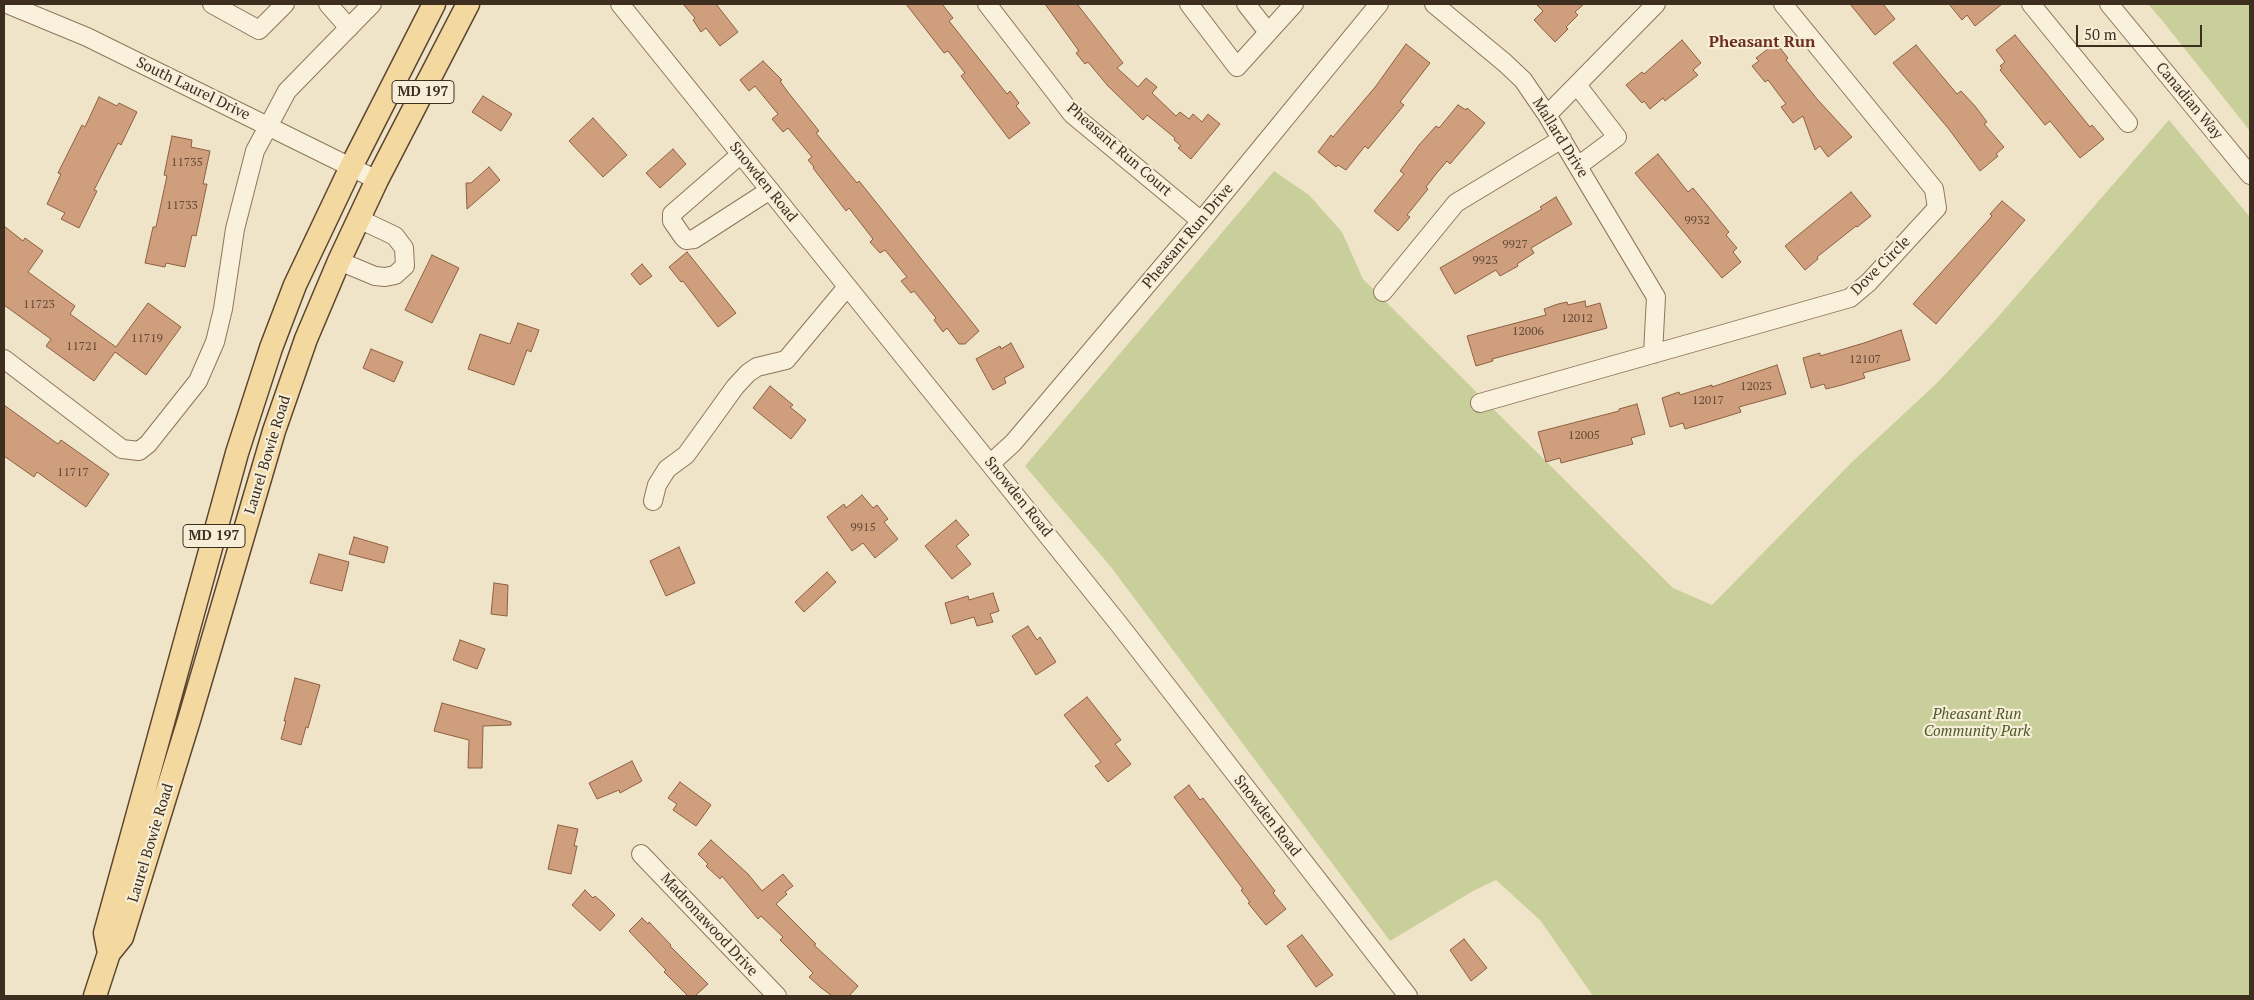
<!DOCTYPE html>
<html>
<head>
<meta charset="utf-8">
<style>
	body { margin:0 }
	#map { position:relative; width:2254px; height:1000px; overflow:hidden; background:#f0e4c8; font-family:"PT Serif",serif }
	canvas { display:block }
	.frame { position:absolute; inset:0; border:5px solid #3d2e20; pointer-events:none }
	.scale { position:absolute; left:2076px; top:25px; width:126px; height:22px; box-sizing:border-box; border:2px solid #3d2e20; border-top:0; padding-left:6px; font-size:15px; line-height:18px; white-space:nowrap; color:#3d2e20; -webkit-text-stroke:4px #f7eed8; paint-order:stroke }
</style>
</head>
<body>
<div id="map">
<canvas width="2254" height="1000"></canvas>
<div class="frame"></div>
<div class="scale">50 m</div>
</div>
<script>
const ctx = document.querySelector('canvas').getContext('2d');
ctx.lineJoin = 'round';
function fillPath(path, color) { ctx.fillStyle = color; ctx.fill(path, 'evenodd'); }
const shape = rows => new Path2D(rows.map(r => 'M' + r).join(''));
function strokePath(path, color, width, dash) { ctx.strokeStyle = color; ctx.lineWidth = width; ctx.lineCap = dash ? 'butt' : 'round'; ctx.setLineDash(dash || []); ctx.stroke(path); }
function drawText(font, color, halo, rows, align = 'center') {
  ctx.font = font + ' "PT Serif",serif'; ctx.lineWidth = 4.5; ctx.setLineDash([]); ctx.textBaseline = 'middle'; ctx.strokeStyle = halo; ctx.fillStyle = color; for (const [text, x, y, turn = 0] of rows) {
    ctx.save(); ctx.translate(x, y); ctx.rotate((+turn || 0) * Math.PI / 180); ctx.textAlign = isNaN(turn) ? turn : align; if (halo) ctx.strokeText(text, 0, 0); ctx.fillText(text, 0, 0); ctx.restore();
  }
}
fillPath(shape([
	[2148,4,2250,4,2250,131,2161,19],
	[2169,120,2250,217,2250,996,1593,996,1540,920,1496,880,1473,891,1390,941,1111,567,1025,466,1274,171,1309,195,1342,232,1363,279,1673,588,1712,605,1852,462,1937,383,1991,325]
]), '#c9cf9b');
const building = shape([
	[683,4,716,4,738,32,720,46,706,28,701,32,693,20,695,18,683,4],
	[906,4,942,4,953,18,949,21,1007,94,1010,91,1019,103,1016,106,1030,123,1009,139,961,76,965,73,948,51,944,53,906,4],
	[1045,4,1077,4,1123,63,1117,68,1138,87,1146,78,1157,87,1152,93,1176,116,1180,112,1189,119,1193,114,1202,122,1208,114,1220,124,1191,159,1178,148,1181,146,1174,140,1175,138,1147,115,1143,120,1108,86,1088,62,1085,64,1076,53,1079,51,1045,4],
	[1536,4,1584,4,1575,12,1578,15,1566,27,1568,29,1555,42,1534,20,1543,11,1536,4],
	[1850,4,1883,4,1895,19,1875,35,1850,4],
	[1949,4,2002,4,1975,26,1967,15,1962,20,1949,4],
	[2015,35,2090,127,2092,125,2104,139,2080,158,2050,121,2045,125,2000,70,2002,68,2000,66,2005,62,1996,50,2015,35],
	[1682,40,1701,63,1693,70,1698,75,1665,101,1663,98,1650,109,1644,101,1642,103,1626,85,1642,72,1644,74,1682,40],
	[1776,43,1788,58,1786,60,1817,99,1852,137,1828,157,1820,146,1815,150,1803,116,1793,123,1781,107,1786,104,1768,80,1765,82,1752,66,1759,61,1756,58,1776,43],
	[1406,44,1430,63,1400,102,1404,105,1368,149,1365,146,1346,170,1338,165,1336,167,1318,152,1331,135,1333,137,1376,86,1406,44],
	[1916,45,1957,94,1961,91,1975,106,1987,122,1984,124,2004,147,1996,154,1998,156,1980,171,1948,128,1893,63,1916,45],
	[763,61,782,80,780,81,787,91,819,131,816,133,857,183,859,181,979,331,965,344,959,344,947,328,943,332,934,320,936,318,914,291,911,293,901,281,907,277,885,250,880,253,870,242,873,239,849,208,846,211,813,168,814,167,808,160,812,157,788,128,783,132,772,119,778,114,755,86,749,91,740,80,763,61],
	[483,96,512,114,501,131,472,112,483,96],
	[99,97,117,106,119,103,137,112,121,145,118,143,94,190,97,191,79,228,61,219,65,213,47,204,61,174,58,173,82,125,85,127,99,97],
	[1458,105,1466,110,1467,108,1485,123,1450,164,1447,161,1436,174,1426,187,1428,189,1407,215,1410,217,1398,231,1374,211,1404,174,1400,171,1419,145,1436,126,1439,128,1458,105],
	[593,118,627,155,603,177,569,141,593,118],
	[172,136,192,140,191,147,210,151,203,184,207,184,196,236,192,235,185,267,166,263,165,267,145,263,153,227,156,227,167,176,164,175,172,136],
	[673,149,686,164,660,188,646,173,673,149],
	[1658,154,1688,192,1693,188,1729,232,1726,235,1737,248,1733,252,1741,262,1722,278,1635,173,1658,154],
	[489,167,500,180,467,209,466,183,471,183,489,167],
	[1851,192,1871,216,1857,227,1856,226,1817,257,1818,259,1805,270,1785,246,1851,192],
	[1556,197,1572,224,1531,248,1534,253,1517,264,1518,266,1500,276,1496,270,1455,294,1440,268,1542,209,1540,207,1556,197],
	[2002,201,2025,220,1936,324,1913,304,1992,216,1990,214,2002,201],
	[4,226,23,241,25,238,43,251,28,272,75,306,70,314,116,347,148,303,181,327,146,375,115,352,94,381,46,346,51,339,4,305,4,226],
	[687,252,736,313,718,327,683,281,681,282,669,267,687,252],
	[432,255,459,268,432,323,405,310,432,255],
	[642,264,652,276,640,285,631,274,642,264],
	[1585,301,1586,307,1600,303,1607,328,1492,359,1493,361,1476,366,1467,336,1546,315,1544,309,1558,304,1567,302,1568,305,1585,301],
	[518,323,539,330,531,352,527,350,514,385,468,369,480,334,510,344,518,323],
	[1901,330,1910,360,1863,373,1865,378,1842,385,1826,389,1824,384,1811,388,1803,358,1820,353,1820,356,1864,343,1901,330],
	[1011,343,1024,367,1004,378,1006,383,993,390,976,359,1000,346,1001,349,1011,343],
	[371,349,403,362,394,382,363,368,371,349],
	[1777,365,1786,394,1739,407,1741,412,1702,424,1685,429,1683,423,1670,427,1662,398,1679,392,1680,395,1712,385,1712,387,1777,365],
	[770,386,793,405,790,407,806,420,791,439,753,408,770,386],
	[1637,404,1645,434,1631,438,1633,444,1561,463,1560,458,1546,462,1538,432,1619,411,1619,409,1637,404],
	[4,405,58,444,61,440,109,474,86,507,37,472,34,477,4,456,4,405],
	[862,495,873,508,877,505,888,519,884,522,898,539,875,558,863,543,852,551,827,517,844,504,846,508,862,495],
	[956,520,969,535,956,546,971,564,952,579,925,546,956,520],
	[354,537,388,547,384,563,349,554,354,537],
	[679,547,695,583,666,596,650,561,679,547],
	[319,554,349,562,342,591,310,583,319,554],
	[827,572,836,582,804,612,795,602,827,572],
	[494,583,508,585,507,616,491,614,494,583],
	[993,593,999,611,990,614,993,622,977,626,974,617,951,624,945,603,968,596,969,600,993,593],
	[1028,626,1037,640,1040,637,1056,662,1036,675,1012,636,1028,626],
	[460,640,485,649,477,669,453,660,460,640],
	[295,678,320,685,308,728,306,727,301,745,281,739,286,721,284,721,295,678],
	[1087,697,1121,740,1115,744,1131,764,1108,782,1095,766,1101,762,1064,715,1087,697],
	[442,703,511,722,511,725,483,726,482,768,468,768,469,740,434,731,442,703],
	[632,761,642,781,620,793,619,790,597,799,589,783,632,761],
	[680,782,711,805,696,826,673,810,677,804,668,798,680,782],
	[1189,785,1200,800,1203,798,1275,891,1273,893,1286,909,1266,925,1248,903,1250,902,1241,890,1243,889,1174,797,1189,785],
	[558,825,578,829,574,846,577,846,571,874,548,869,558,825],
	[711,840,748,874,762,891,783,874,793,886,785,892,787,894,776,904,816,944,814,945,858,986,849,996,832,996,820,987,809,977,813,973,780,940,783,937,761,916,758,919,722,876,720,879,706,866,708,864,698,854,711,840],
	[585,890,593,898,595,896,604,904,615,915,600,931,572,905,585,890],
	[642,918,648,924,649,922,671,945,670,946,708,984,695,996,688,996,664,972,666,970,629,931,642,918],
	[1302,935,1333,975,1316,987,1287,946,1302,935],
	[1464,939,1487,968,1471,981,1450,950,1464,939]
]);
fillPath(building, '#cf9f7d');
strokePath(building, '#8d5f41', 1);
const minor = shape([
	[7,4,87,37,377,180],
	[212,4,259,30,285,4],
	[328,4,349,28],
	[620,4,1118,623,1408,996],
	[987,4,1072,114,1201,221],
	[1189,4,1237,67,1294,4],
	[1246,4,1268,32],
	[1434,4,1505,63,1523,80,1547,115,1656,297,1653,354],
	[2031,4,2128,123],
	[2109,4,2250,175],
	[1577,85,1617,137,1578,166],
	[1547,115,1656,4],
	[741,154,672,214,672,221,683,237,686,240,694,239,770,190],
	[339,261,375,276,385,277,395,275,405,266,404,248,395,236,359,219],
	[1383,292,1456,203,1562,139],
	[4,359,122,449,139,451,148,444,198,381,215,342,223,309,235,229,255,151,287,91,372,4],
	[1480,403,1850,298,1869,282,1937,208,1934,189,1783,4],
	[991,463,1013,443,1201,221,1379,4],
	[653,501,657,485,667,469,686,455,735,387,748,373,757,367,786,360,847,287],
	[641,854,777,996]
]);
const major = shape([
	[109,953,105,933,237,453,271,348,295,285,351,167,434,4],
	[95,996,109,953,122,937,189,720,274,431,306,339,339,261,377,180,468,4]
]);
strokePath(minor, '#8d765c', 20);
strokePath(major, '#5b4430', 25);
strokePath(minor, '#faf1dc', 18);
strokePath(major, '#f3d9a0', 22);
drawText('12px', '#624a37', null, [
	["11735",187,163],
	["11733",182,206],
	["9932",1697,221],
	["9927",1515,245],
	["9923",1485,261],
	["11723",39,305],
	["12012",1577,319],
	["12006",1528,332],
	["11719",147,339],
	["11721",82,347],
	["12107",1865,360],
	["12023",1756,387],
	["12017",1708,401],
	["12005",1584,436],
	["11717",73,473],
	["9915",863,528]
]);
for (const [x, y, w] of [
	[423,92,62],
	[214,536,62]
]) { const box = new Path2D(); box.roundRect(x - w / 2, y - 11.5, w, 23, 4); ctx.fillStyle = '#f7eed8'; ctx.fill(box); strokePath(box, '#3d2e20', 1); }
drawText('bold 14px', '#3d2e20', null, [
	["MD 197",423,92],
	["MD 197",214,536]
]);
drawText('15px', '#3d2e20', '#f7eed8', [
	["South Laurel Drive",193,89,26],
	["Canadian Way",2189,101,50],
	["Mallard Drive",1560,138,58],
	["Pheasant Run Court",1119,150,41],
	["Snowden Road",763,182,51],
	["Pheasant Run Drive",1188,236,-50],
	["Dove Circle",1881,266,-45],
	["Laurel Bowie Road",268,455,-73],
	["Snowden Road",1018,497,51],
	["Snowden Road",1267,816,52],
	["Laurel Bowie Road",151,843,-73],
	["Madronawood Drive",709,925,47]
]);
drawText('italic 15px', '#4d5a26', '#f7eed8', [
	["Pheasant Run",1977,715],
	["Community Park",1977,732]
]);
drawText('bold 16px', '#6b2e1e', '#f7eed8', [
	["Pheasant Run",1762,42]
]);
</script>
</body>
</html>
